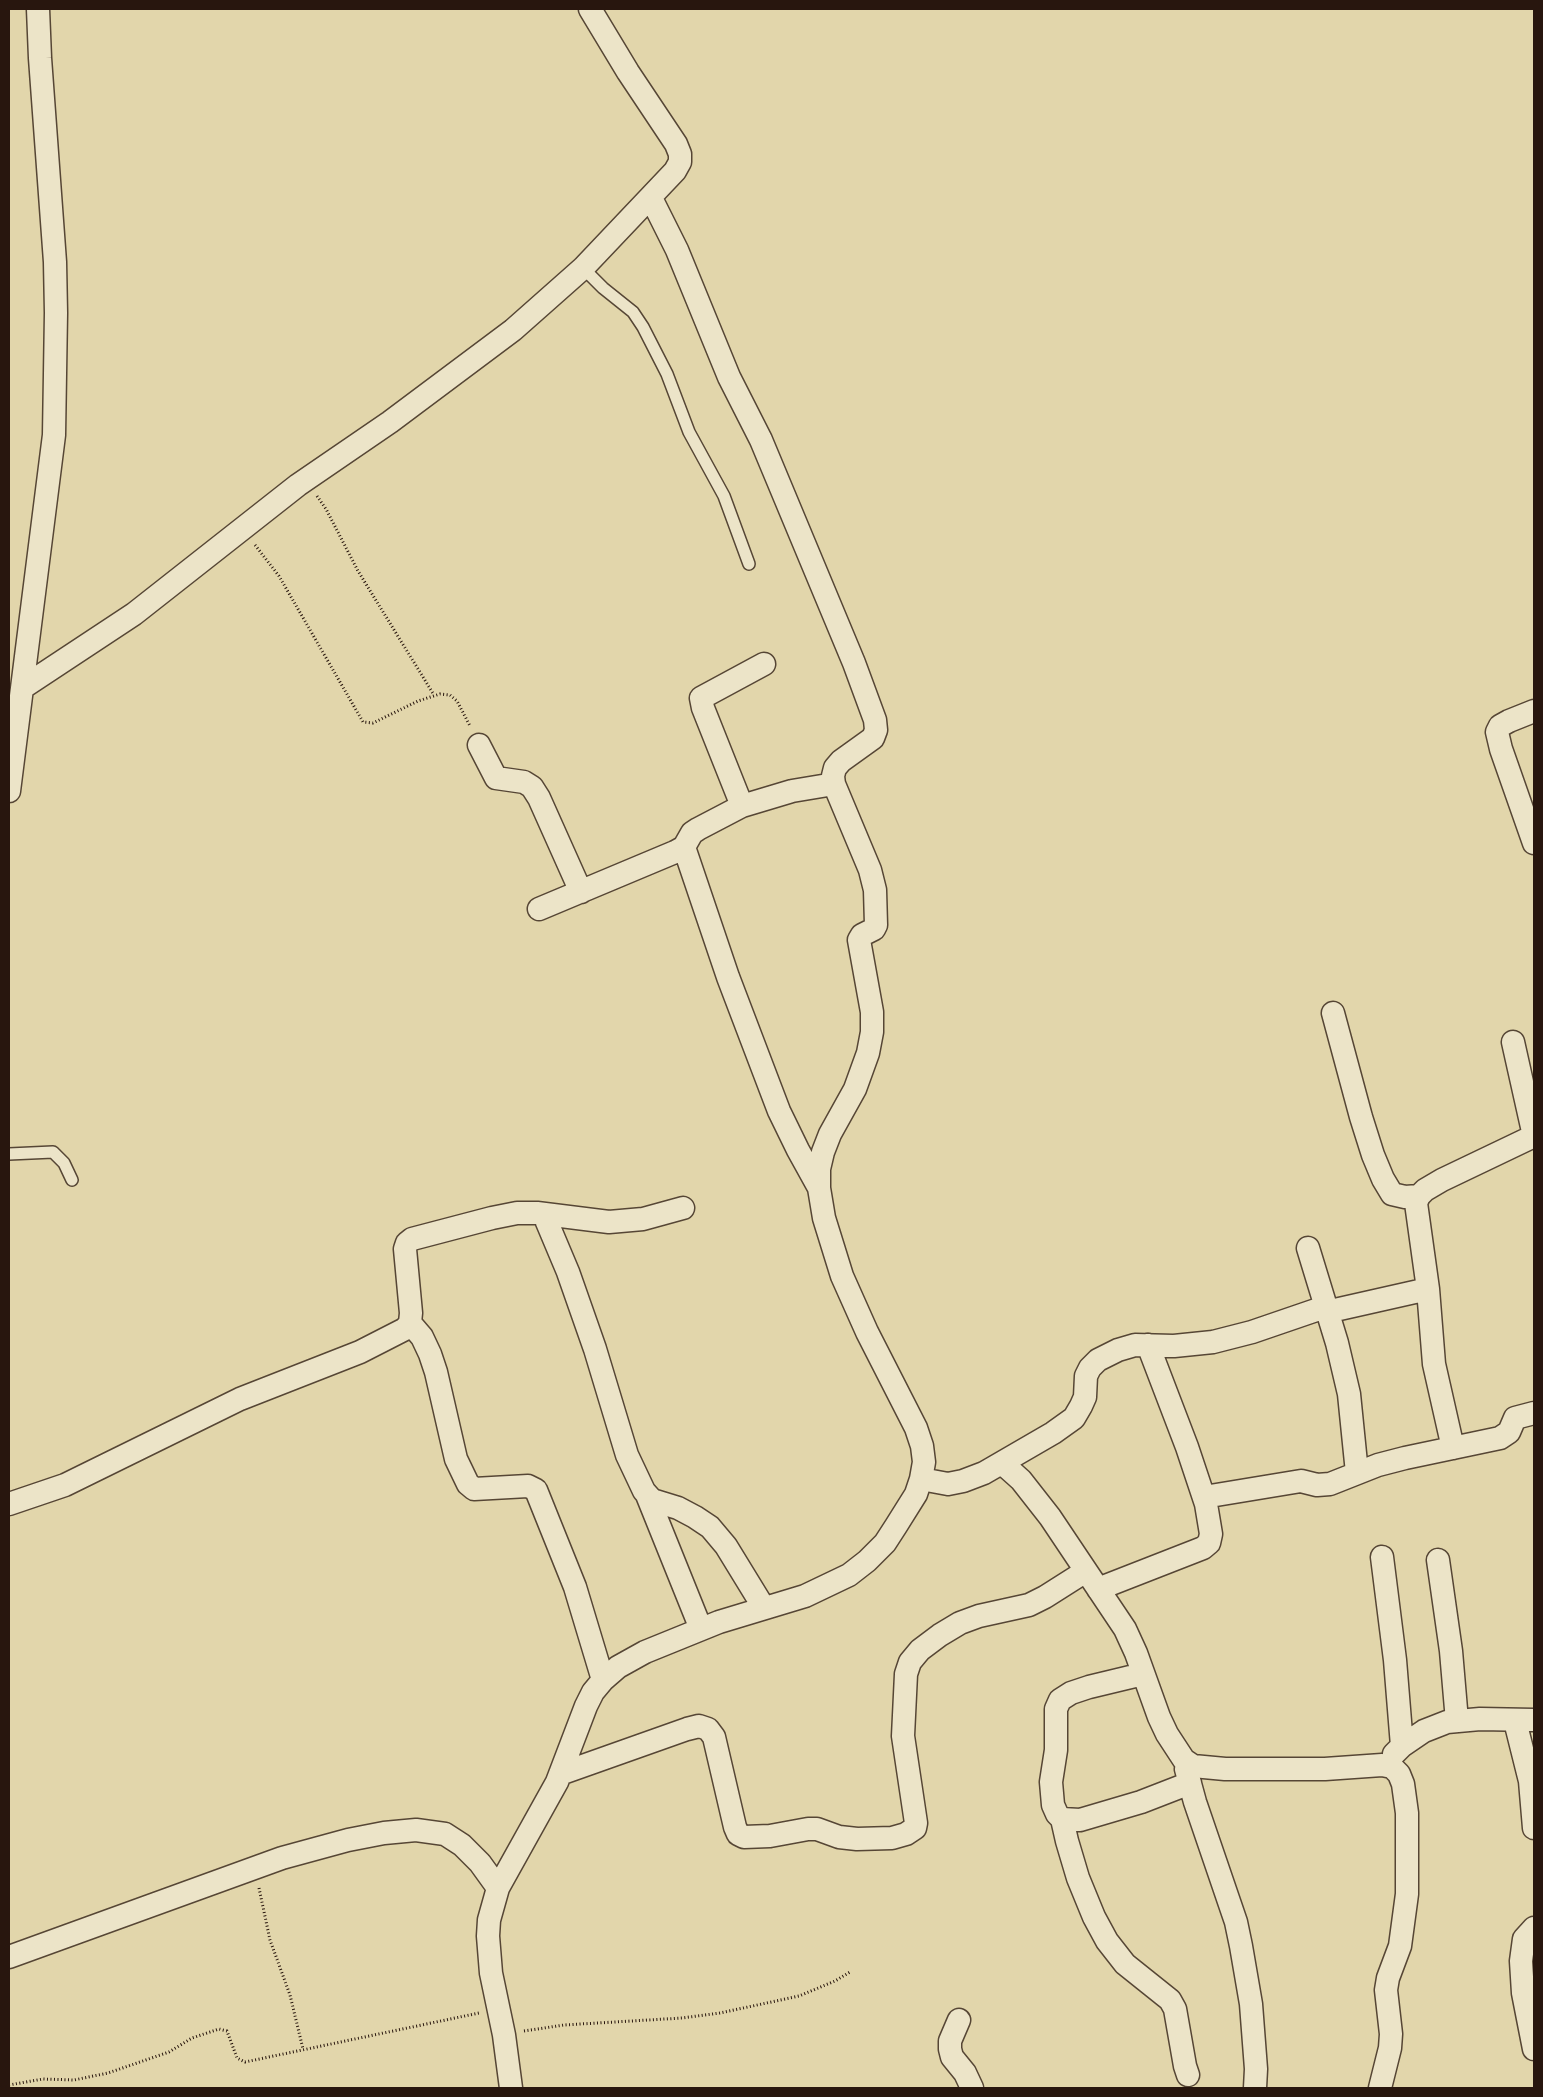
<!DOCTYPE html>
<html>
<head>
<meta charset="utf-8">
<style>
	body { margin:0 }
	#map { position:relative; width:1543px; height:2097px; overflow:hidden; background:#e2d6ab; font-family:"Gentium Book Plus",serif }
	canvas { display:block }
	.frame { position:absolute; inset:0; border:10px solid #28160e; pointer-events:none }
</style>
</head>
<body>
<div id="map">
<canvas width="1543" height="2097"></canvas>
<div class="frame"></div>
</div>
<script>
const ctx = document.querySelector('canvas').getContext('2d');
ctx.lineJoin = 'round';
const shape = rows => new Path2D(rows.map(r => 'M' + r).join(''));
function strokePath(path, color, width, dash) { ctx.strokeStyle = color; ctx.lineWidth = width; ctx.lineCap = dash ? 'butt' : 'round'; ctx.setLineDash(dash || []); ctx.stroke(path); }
const service = shape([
	[583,268,603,288,633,312,643,327,667,374,689,432,724,496,749,564],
	[9,1154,53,1152,64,1163,72,1180]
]);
const minor = shape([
	[22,688,134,614,298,485,390,422,513,330,583,268,675,171,680,162,680,154,676,144,628,72,590,9],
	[1534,711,1509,721,1500,726,1497,732,1501,749,1534,843],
	[479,745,496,778,524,782,532,787,539,798,581,892],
	[9,791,54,435,56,313,55,262,40,58,38,9],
	[742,806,703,708,701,698,764,664],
	[684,847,728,977,779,1111,798,1150,819,1188],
	[539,909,675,852,684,847,692,833,698,829,742,806,792,791,834,784],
	[1333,1013,1361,1117,1373,1155,1383,1179,1392,1194,1405,1197,1419,1196],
	[1513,1042,1534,1136],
	[544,1215,568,1272,595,1349,627,1455,644,1491,652,1500,678,1508,695,1517,710,1527,726,1546,764,1608],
	[1308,1248,1337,1343,1349,1394,1357,1473],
	[1326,1312,1428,1289],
	[410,1323,422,1337,430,1354,436,1372,456,1459,468,1484,474,1489,528,1486,536,1490,575,1587,603,1680],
	[1453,1448,1434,1364,1428,1289,1416,1203,1419,1196,1425,1190,1442,1180,1534,1136],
	[1002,1463,1021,1480,1050,1517,1125,1629,1136,1653,1159,1717,1167,1734,1184,1760,1193,1766,1225,1769,1325,1769,1382,1765,1392,1767,1399,1774,1403,1784,1407,1813,1407,1894,1400,1946,1388,1978,1386,1990,1391,2034,1390,2048,1380,2088],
	[921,1479,948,1484,963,1481,984,1473,1053,1433,1074,1418,1081,1406,1085,1397,1086,1376,1090,1368,1098,1360,1118,1350,1135,1345,1174,1346,1213,1342,1252,1332,1325,1307],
	[647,1495,701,1629],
	[1204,1497,1301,1481,1317,1485,1330,1484,1378,1465,1405,1458,1500,1438,1509,1432,1515,1418,1534,1413],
	[9,1504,65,1485,240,1399,360,1352,405,1329,410,1323,411,1313,405,1249,407,1243,412,1239,492,1218,517,1213,537,1213,609,1222,643,1219,683,1208],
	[1382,1557,1395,1660,1402,1746],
	[1438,1560,1451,1651,1457,1721],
	[1098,1589,1203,1548,1209,1543,1211,1534,1206,1504,1187,1447,1148,1345],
	[1143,1674,1089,1687,1071,1693,1060,1700,1056,1709,1056,1750,1051,1782,1053,1805,1057,1814,1062,1819,1080,1820,1141,1802,1190,1783],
	[1515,1721,1530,1781,1534,1828],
	[1394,1754,1402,1746,1424,1731,1447,1722,1480,1719,1534,1720],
	[1186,1769,1195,1802,1236,1922,1241,1946,1251,2004,1256,2069,1255,2088],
	[560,1774,687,1729,699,1726,708,1729,714,1737,735,1827,738,1834,744,1837,770,1836,808,1829,817,1829,839,1837,857,1839,892,1838,906,1834,915,1828,916,1823,903,1736,906,1674,910,1662,920,1650,940,1635,960,1623,979,1616,1029,1605,1045,1597,1086,1571],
	[1062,1819,1067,1841,1078,1878,1094,1917,1107,1941,1125,1964,1170,2000,1175,2009,1185,2066,1188,2075],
	[1534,1928,1524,1939,1521,1961,1523,1993,1534,2049],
	[9,1957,282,1858,348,1840,384,1833,416,1830,445,1834,462,1845,480,1863,498,1888],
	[959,2020,950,2041,950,2049,952,2057,965,2073,972,2088],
	[511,2088,504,2035,491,1973,488,1936,489,1920,498,1888,557,1782,586,1706,593,1692,603,1680,618,1667,645,1652,719,1622,805,1596,849,1575,867,1561,885,1543,896,1526,916,1494,921,1479,924,1462,922,1446,916,1428,867,1332,842,1276,824,1218,819,1188,819,1169,823,1152,830,1134,855,1089,868,1053,872,1032,872,1012,859,940,862,935,874,929,876,925,875,890,870,870,834,784,833,776,835,768,841,761,873,738,876,730,875,720,854,663,761,440,729,377,677,250,651,198]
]);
strokePath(service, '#564635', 14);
strokePath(minor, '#564635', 25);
strokePath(shape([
	[317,496,326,509,358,571,434,695],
	[255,545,279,576,363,722,373,723,418,701,440,694,450,695,457,701,470,726],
	[259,1888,270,1940,290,1995,303,2049],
	[524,2031,564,2025,682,2018,720,2013,799,1996,835,1981,850,1972],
	[9,2085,43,2079,74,2080,108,2073,169,2052,192,2038,219,2029,227,2031,237,2058,245,2062,479,2013]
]), '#28160e', 3, [1, 2.5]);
strokePath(service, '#ece4c8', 11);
strokePath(minor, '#ece4c8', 22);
</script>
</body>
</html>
